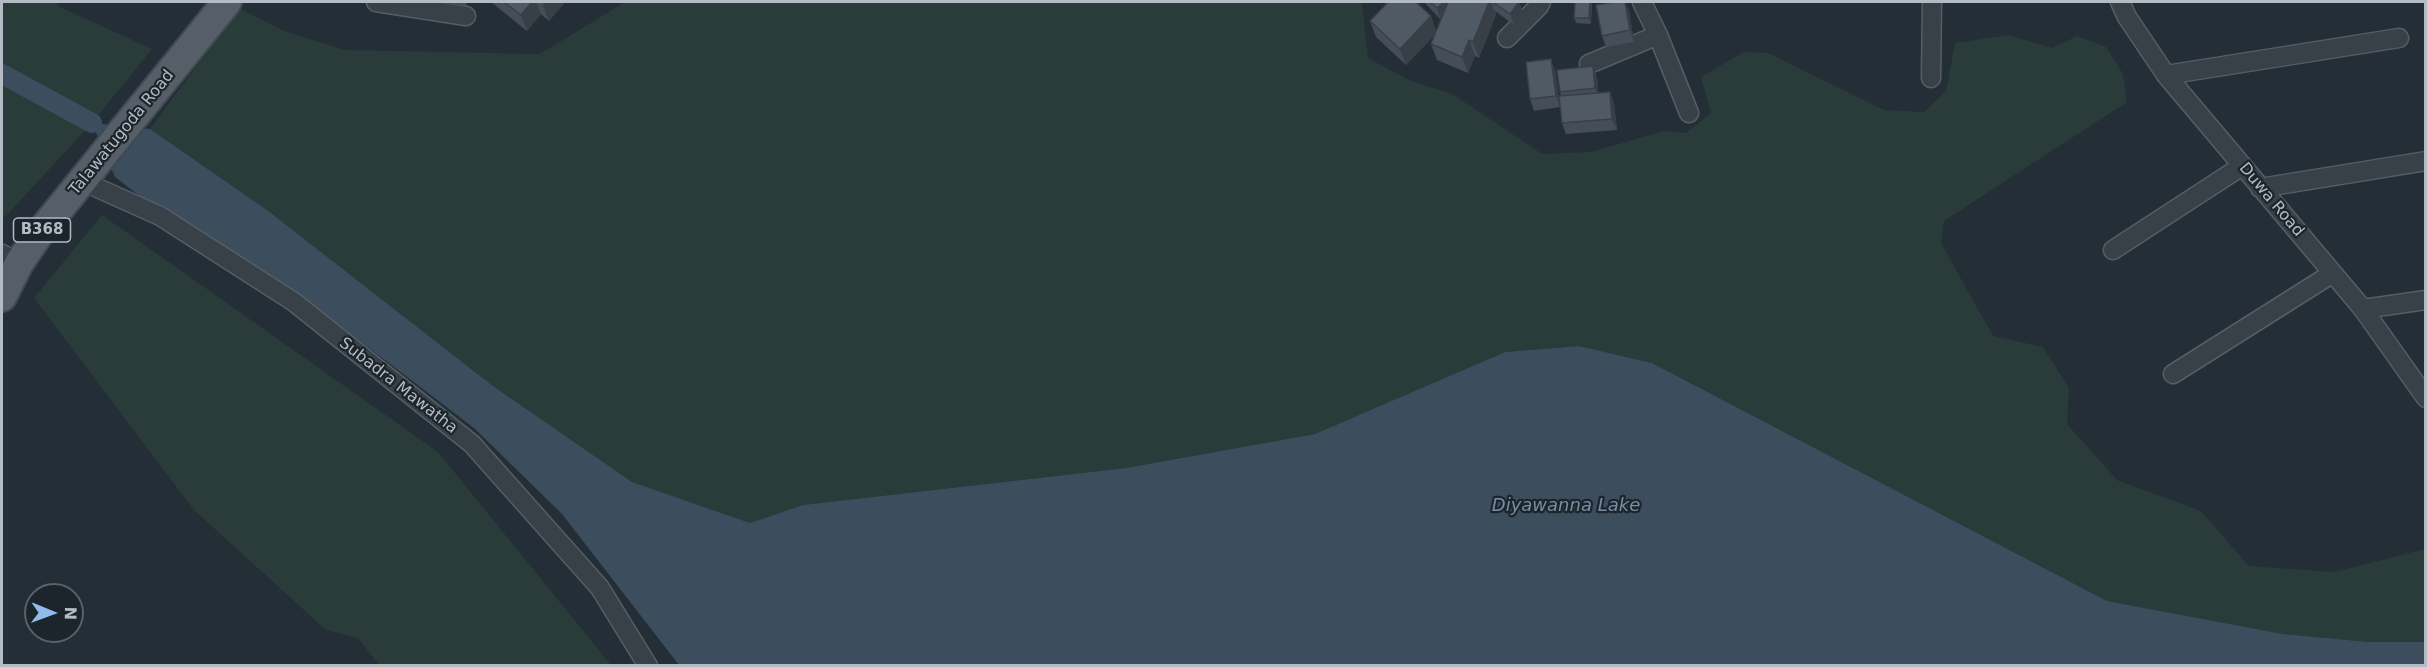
<!DOCTYPE html>
<html>
<head>
<meta charset="utf-8">
<style>
	body { margin:0 }
	#map { position:relative; width:2427px; height:667px; overflow:hidden; background:#242e37; font-family:"DejaVu Sans",sans-serif }
	canvas { display:block }
	.frame { position:absolute; inset:0; border:3px solid #b3bbc4; pointer-events:none }
	.north { position:absolute; left:24px; top:583px; width:60px; height:60px; box-sizing:border-box; background:#1d252c; border:2px solid #596169; border-radius:50%; rotate:91deg; font-size:16px; font-weight:700; line-height:24px; text-align:center; color:#b3bbc4 }
	.north::after { content:''; display:block; margin:auto; width:21px; height:27px; background:#91bbea; clip-path:polygon(50% 0,100% 100%,50% 72%,0 100%) }
</style>
</head>
<body>
<div id="map">
<canvas width="2427" height="667"></canvas>
<div class="frame"></div>
<div class="north">N</div>
</div>
<script>
const ctx = document.querySelector('canvas').getContext('2d');
ctx.lineJoin = 'round';
function fillPath(path, color) { ctx.fillStyle = color; ctx.fill(path, 'evenodd'); }
const shape = rows => new Path2D(rows.map(r => 'M' + r).join(''));
function strokePath(path, color, width, dash) { ctx.strokeStyle = color; ctx.lineWidth = width; ctx.lineCap = dash ? 'butt' : 'round'; ctx.setLineDash(dash || []); ctx.stroke(path); }
function drawText(font, color, halo, rows, align = 'center') {
  ctx.font = font + ' "DejaVu Sans",sans-serif'; ctx.lineWidth = 4.5; ctx.setLineDash([]); ctx.textBaseline = 'middle'; ctx.strokeStyle = halo; ctx.fillStyle = color; for (const [text, x, y, turn = 0] of rows) {
    ctx.save(); ctx.translate(x, y); ctx.rotate((+turn || 0) * Math.PI / 180); ctx.textAlign = isNaN(turn) ? turn : align; if (halo) ctx.strokeText(text, 0, 0); ctx.fillText(text, 0, 0); ctx.restore();
  }
}
fillPath(shape([
	[2,2,55,2,58,6,152,49,92,123,5,217,2,215],
	[625,2,1362,2,1368,58,1409,80,1452,94,1542,154,1591,152,1664,131,1686,133,1711,113,1701,77,1744,52,1768,53,1884,110,1924,112,1946,91,1955,43,2009,35,2052,48,2077,36,2106,47,2123,74,2127,102,1944,221,1941,243,1993,336,2043,347,2069,388,2067,424,2117,480,2201,511,2249,566,2334,572,2425,549,2425,642,2369,642,2283,634,2107,601,1652,363,1579,346,1505,352,1315,434,1126,468,803,505,750,523,632,482,493,386,267,210,150,129,239,8,284,31,345,50,540,54],
	[102,215,438,452,611,665,379,665,358,638,326,630,194,510,34,298]
]), '#293c3a');
fillPath(shape([
	[92,123,150,129,267,210,493,386,632,482,750,523,803,505,1126,468,1315,434,1505,352,1579,346,1652,363,2107,601,2283,634,2369,642,2425,642,2425,665,679,665,562,514,474,428,309,302,167,217,115,177]
]), '#3c4d5e');
strokePath(shape([
	[2,74,92,123]
]), '#3c4d5e', 20);
const minor = shape([
	[376,2,466,16],
	[1642,2,1658,35,1689,113],
	[2120,2,2127,17,2166,75,2363,309,2426,398],
	[1507,38,1539,6,1541,2],
	[1589,64,1658,35],
	[2166,75,2399,38],
	[1931,78,1932,2],
	[82,181,160,216,294,302,472,444,600,588,648,666],
	[2260,188,2426,161],
	[2113,250,2242,166],
	[2,254,19,263],
	[2363,309,2426,300],
	[2173,374,2333,273]
]);
const primary = shape([
	[2,297,19,263,39,234,227,2]
]);
strokePath(minor, '#565e65', 21);
strokePath(primary, '#414951', 32);
strokePath(minor, '#384048', 18);
strokePath(primary, '#565f68', 28);
fillPath(shape([
	[431,2,467,2,466,6],
	[491,2,565,2,549,21,541,14,527,31],
	[1424,2,1519,2,1523,13,1514,25,1495,11,1496,15,1479,58,1475,56,1468,73,1437,60,1431,44,1435,34,1406,65,1376,37,1370,21,1431,16,1436,31,1441,20],
	[1575,2,1592,2,1591,24,1576,23,1574,18],
	[1625,2,1629,11,1634,42,1606,47,1602,36],
	[1555,70,1560,107,1534,111,1530,99],
	[1597,77,1598,93,1610,92,1614,103,1617,130,1566,134,1562,123,1561,96,1560,92]
]), '#454d57');
fillPath(shape([
	[532,2,536,2,541,14,527,31,521,15],
	[545,2,565,2,549,21,543,5],
	[1444,2,1460,2,1441,20,1437,8],
	[1489,2,1491,2,1496,15,1479,58,1473,42],
	[1519,2,1523,13,1514,25,1510,14],
	[1590,2,1592,2,1592,3,1591,24,1589,18],
	[1625,2,1629,11,1634,42,1630,30],
	[1431,16,1437,33,1406,65,1400,49],
	[1469,40,1475,56,1468,73,1462,57],
	[1551,59,1555,70,1560,107,1556,96],
	[1593,66,1597,77,1599,99,1595,88],
	[1610,92,1614,103,1617,130,1612,119]
]), '#383f47');
const building = shape([
	[504,2,532,2,521,15,504,2],
	[1388,2,1416,2,1431,16,1400,49,1370,21,1388,2],
	[1430,2,1444,2,1437,8,1430,2],
	[1448,2,1489,2,1473,42,1469,40,1462,57,1431,44,1448,2],
	[1493,2,1519,2,1510,14,1493,2],
	[1575,2,1590,2,1589,18,1574,18,1575,2],
	[1615,2,1625,2,1630,30,1602,36,1596,5,1615,2],
	[1551,59,1556,96,1530,99,1526,62,1551,59],
	[1593,66,1595,88,1560,92,1557,70,1593,66],
	[1610,92,1612,119,1562,123,1559,96,1610,92]
]);
fillPath(building, '#505a65');
strokePath(building, '#383f47', 1.5);
for (const [x, y, w] of [
	[42,230,57]
]) { const box = new Path2D(); box.roundRect(x - w / 2, y - 12, w, 24, 4.5); ctx.fillStyle = '#1d252c'; ctx.fill(box); strokePath(box, '#b3bbc4', 1.5); }
drawText('bold 15px', '#b3bbc4', null, [
	["B368",42,230]
]);
drawText('16px', '#b3bbc4', '#1d252c', [
	["Talawatugoda Road",122,133,-51],
	["Duwa Road",2271,200,50],
	["Subadra Mawatha",398,386,38]
]);
drawText('italic 18px', '#778ea3', '#1d252c', [
	["Diyawanna Lake",1566,506]
]);
</script>
</body>
</html>
